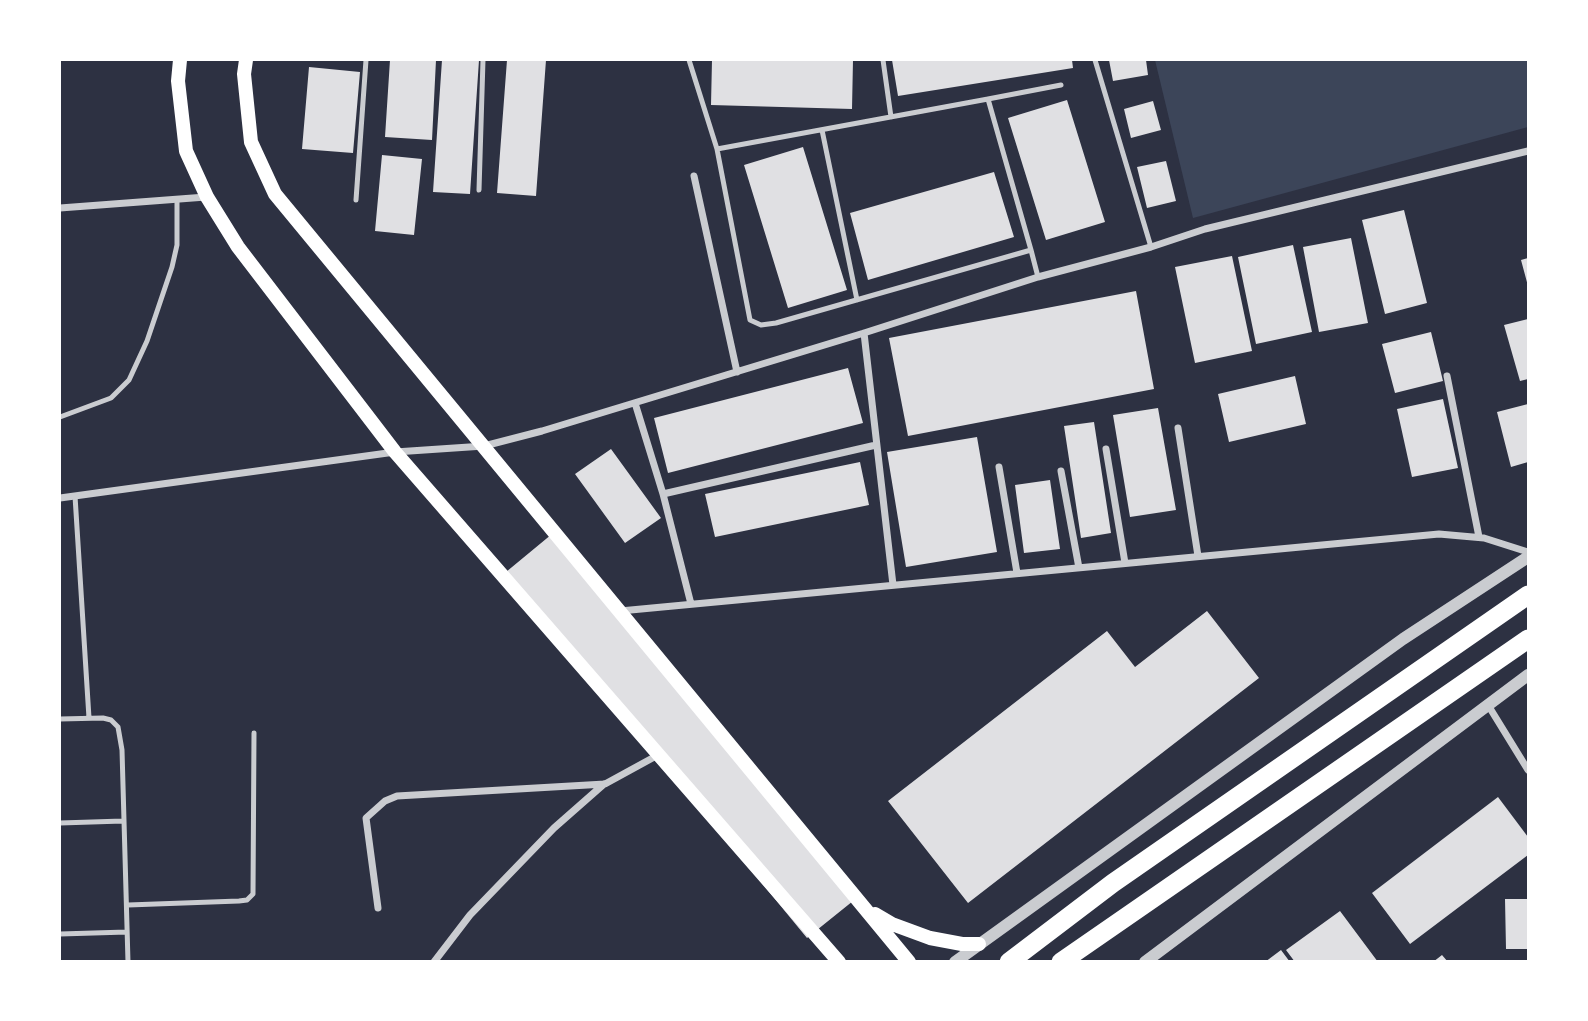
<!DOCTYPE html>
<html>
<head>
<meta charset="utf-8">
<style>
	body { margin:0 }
	#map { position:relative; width:1588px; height:1021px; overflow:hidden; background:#2d3142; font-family:Karla,sans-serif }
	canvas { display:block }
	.frame { position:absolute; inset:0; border:61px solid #fff; pointer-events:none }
</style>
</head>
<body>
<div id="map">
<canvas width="1588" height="1021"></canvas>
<div class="frame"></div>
</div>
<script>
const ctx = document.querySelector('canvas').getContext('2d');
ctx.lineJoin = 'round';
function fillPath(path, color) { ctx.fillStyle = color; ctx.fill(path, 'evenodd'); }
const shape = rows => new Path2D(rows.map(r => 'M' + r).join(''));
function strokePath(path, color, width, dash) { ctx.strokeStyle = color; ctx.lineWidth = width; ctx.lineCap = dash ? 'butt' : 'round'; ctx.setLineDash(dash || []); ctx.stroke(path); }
fillPath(shape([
	[1155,60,1528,60,1528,127,1193,218]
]), '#3c4559');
fillPath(shape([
	[390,60,436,60,432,140,385,137],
	[442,60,479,60,470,194,433,192],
	[507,60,546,60,536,196,497,193],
	[712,60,853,60,852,109,711,105],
	[892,60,1072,60,1073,68,898,96],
	[1109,60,1146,60,1148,75,1113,81],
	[309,67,360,72,353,153,302,149],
	[1067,100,1105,222,1046,240,1008,118],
	[1153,101,1161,130,1131,138,1124,109],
	[803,147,847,290,788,308,744,165],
	[382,155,422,159,414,235,375,231],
	[1166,161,1176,201,1147,208,1137,167],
	[994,172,1014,237,868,280,850,213],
	[1404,210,1427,303,1385,314,1362,220],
	[1351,238,1368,323,1319,332,1303,247],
	[1293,245,1312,332,1256,344,1238,257],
	[1232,256,1252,351,1195,363,1175,267],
	[1528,258,1528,286,1521,260],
	[1136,291,1154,389,908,436,889,338],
	[1528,319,1528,379,1520,381,1504,325],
	[1431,332,1443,381,1395,393,1382,344],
	[848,368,863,423,668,473,654,418],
	[1295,376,1306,424,1229,442,1218,394],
	[1443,399,1458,468,1412,477,1397,409],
	[1528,404,1528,462,1511,467,1497,412],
	[1158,408,1176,510,1130,517,1113,415],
	[1094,422,1111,533,1081,538,1064,426],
	[977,437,997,552,906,567,887,452],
	[611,449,661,518,625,543,575,474],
	[860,462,869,505,715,537,705,494],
	[1050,480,1060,549,1024,553,1015,485],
	[552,534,853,901,807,938,506,572],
	[1207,611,1259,678,968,903,888,801,1107,631,1135,667],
	[1498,797,1528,837,1528,855,1410,944,1372,893],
	[1505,899,1528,899,1528,949,1506,949],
	[1340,911,1378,962,1295,962,1286,950],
	[1281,950,1290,962,1265,962],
	[1442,955,1448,962,1433,962]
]), '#e0e0e3');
strokePath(shape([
	[689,60,717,149],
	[883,60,891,117],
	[1095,60,1151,247],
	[988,99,1061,85],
	[822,130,857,300],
	[479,190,483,60],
	[356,200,366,60],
	[1031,250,776,323,761,325,750,320,717,149,988,99,1031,250,1038,277],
	[60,417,111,398,129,380,147,341,172,267,177,245,177,199],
	[75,496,89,718],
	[60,719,103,718,111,720,118,727,122,750,128,962],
	[60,823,123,821],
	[128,905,239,901,247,900,253,894,254,733],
	[60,934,127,932]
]), '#caccd0', 5);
strokePath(shape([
	[694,176,737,372],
	[60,208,206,197],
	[864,333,893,585],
	[1447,376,1479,537],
	[635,403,663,494,691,604],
	[1178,428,1198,556],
	[1106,449,1125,563],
	[999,467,1017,573],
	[1061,471,1079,568],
	[663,494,876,445],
	[60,498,395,452,484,446,542,431,864,333,1038,277,1151,247,1205,229,1528,151],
	[620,611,1439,534,1484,538,1528,552],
	[1488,705,1528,770],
	[378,908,366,818,385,801,397,796,605,784,658,755],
	[434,962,470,915,554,828,604,784]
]), '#caccd0', 7);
strokePath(shape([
	[955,962,1403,639,1528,557],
	[1145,962,1528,675]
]), '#caccd0', 12);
strokePath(shape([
	[180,60,178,81,186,151,207,197,238,247,395,452,839,962],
	[246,60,244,74,251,142,275,194,909,962],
	[875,914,892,924,930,938,962,944,979,944]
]), '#fff', 14);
strokePath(shape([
	[1009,962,1113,883,1528,595],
	[1061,962,1528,639]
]), '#fff', 19);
</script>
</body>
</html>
